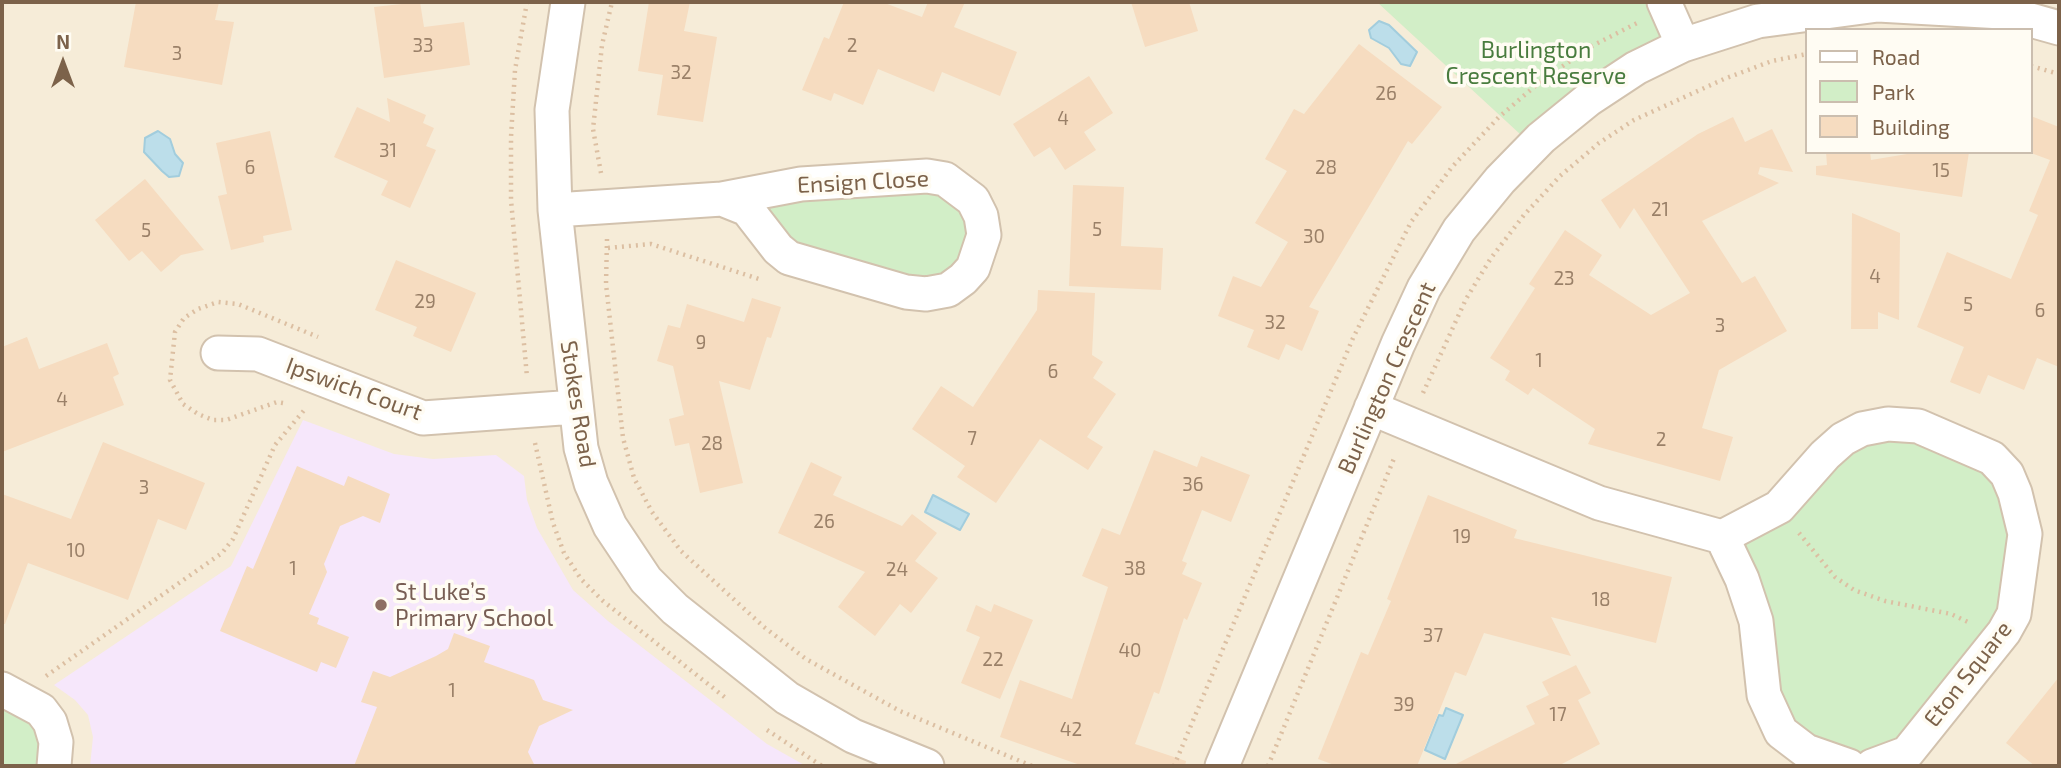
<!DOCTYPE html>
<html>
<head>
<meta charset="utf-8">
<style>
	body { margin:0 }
	#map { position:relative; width:2061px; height:768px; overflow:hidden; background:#fef9eb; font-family:"Exo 2",sans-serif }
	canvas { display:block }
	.frame { position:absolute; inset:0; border:4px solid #7c624a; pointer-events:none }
	.legend { position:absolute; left:1805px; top:28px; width:228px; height:126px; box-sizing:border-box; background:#fffcf3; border:2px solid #cbbeaf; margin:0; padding:9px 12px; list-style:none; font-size:21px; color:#7c624a }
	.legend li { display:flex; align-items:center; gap:14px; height:35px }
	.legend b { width:35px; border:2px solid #cbbeaf }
	.north { position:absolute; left:28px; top:28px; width:70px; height:70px; -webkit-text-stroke:5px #fffcf3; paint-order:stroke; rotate:0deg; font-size:19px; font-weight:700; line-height:28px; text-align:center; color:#7c624a }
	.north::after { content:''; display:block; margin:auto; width:24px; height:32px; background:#7c624a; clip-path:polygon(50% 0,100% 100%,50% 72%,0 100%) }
</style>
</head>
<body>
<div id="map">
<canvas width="2061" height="768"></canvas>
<div class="frame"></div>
<ul class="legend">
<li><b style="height:9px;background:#fff"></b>Road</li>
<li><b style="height:19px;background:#d2eec7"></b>Park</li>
<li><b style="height:19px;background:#f6dcc0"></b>Building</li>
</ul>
<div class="north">N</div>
</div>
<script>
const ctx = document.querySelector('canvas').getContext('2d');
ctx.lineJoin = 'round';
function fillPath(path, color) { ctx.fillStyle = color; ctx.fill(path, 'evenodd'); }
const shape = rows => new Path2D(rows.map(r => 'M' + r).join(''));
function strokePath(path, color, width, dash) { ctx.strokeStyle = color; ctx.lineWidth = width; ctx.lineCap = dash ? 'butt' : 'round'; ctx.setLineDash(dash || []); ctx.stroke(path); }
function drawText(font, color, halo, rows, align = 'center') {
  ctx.font = font + ' "Exo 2",sans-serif'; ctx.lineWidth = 7; ctx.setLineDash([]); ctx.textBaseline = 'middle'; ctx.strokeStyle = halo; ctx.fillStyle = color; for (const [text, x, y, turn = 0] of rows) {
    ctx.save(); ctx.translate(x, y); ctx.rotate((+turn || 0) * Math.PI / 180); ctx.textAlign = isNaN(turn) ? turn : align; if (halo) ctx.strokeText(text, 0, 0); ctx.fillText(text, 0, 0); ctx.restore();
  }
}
fillPath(shape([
	[2,2,2059,2,2059,766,2,766],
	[1807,30,2031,30,2031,152,1807,152]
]), '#f6ecd8');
fillPath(shape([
	[303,420,394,454,433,459,496,455,524,476,527,500,537,528,573,590,608,621,767,744,806,766,90,766,93,737,88,715,75,700,54,685,231,566]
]), '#f6e7fb');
fillPath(shape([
	[1377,2,1664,2,1683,45,1533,146],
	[907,175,981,216,948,290,807,264,747,209],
	[1888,424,2007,474,2018,600,1889,761,1793,743,1722,537],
	[2,689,18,695,54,766,2,766]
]), '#d2eec7');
const water = shape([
	[1379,21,1389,25,1417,52,1410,66,1401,64,1389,48,1371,38,1369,30,1379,21],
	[158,131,170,139,175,154,183,163,179,176,169,177,162,171,144,152,145,138,158,131],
	[933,495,969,514,960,530,925,512,933,495],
	[1446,708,1463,715,1445,759,1425,750,1439,715,1443,716,1446,708]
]);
fillPath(water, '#bcdeea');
strokePath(water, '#a2cddd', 2);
fillPath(shape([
	[136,2,219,2,215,20,234,22,222,85,124,67],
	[420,2,424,27,464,22,470,65,384,78,374,7],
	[649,2,690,2,684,31,717,37,703,122,657,115,663,75,638,71],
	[844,2,882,2,922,17,928,2,965,2,954,27,1017,52,1000,96,942,72,934,92,878,69,863,105,834,93,831,101,802,90,824,37,829,39],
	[1131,2,1189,2,1198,31,1145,47],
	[1359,44,1442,107,1412,144,1408,141,1309,307,1319,311,1302,351,1286,344,1279,360,1247,347,1254,330,1218,316,1233,276,1261,287,1288,242,1255,223,1287,171,1265,159,1294,109,1304,114],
	[1089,76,1113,113,1084,132,1096,150,1065,170,1050,147,1034,157,1013,124],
	[387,98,426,115,423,123,434,128,426,146,436,150,410,208,381,195,388,181,334,157,357,107,390,122],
	[2031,116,2059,127,2059,367,2037,358,2024,390,1988,375,1980,394,1950,382,1964,347,1917,327,1947,252,2011,279,2038,215,2029,211,2050,160,2031,153],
	[1733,117,1745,142,1772,129,1793,172,1760,167,1758,174,1779,183,1702,221,1742,283,1755,276,1787,331,1719,370,1702,428,1733,437,1720,481,1588,444,1595,429,1533,388,1528,395,1505,380,1510,371,1490,358,1535,288,1529,284,1565,230,1602,255,1589,275,1651,315,1690,293,1634,208,1620,229,1601,200,1698,134],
	[270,131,292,230,263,236,264,242,231,250,218,196,227,194,216,143],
	[1826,152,1870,152,1871,160,1919,152,1969,152,1962,197,1816,175,1816,166,1827,165],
	[145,179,204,250,181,255,161,272,142,251,129,261,95,220],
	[1073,185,1124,187,1121,246,1163,248,1161,290,1069,286],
	[1852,213,1900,233,1899,320,1878,312,1878,329,1851,329],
	[396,260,476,293,451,352,413,336,417,327,375,310],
	[1038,290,1095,293,1092,355,1103,362,1093,378,1116,394,1087,437,1103,447,1088,470,1040,439,996,503,957,477,965,466,912,429,941,386,973,407,1037,310],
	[752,298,781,307,771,338,767,337,750,390,719,381,743,483,700,493,689,443,675,446,669,419,684,415,673,366,657,361,668,325,680,328,687,304,744,322],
	[27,337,39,369,107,343,119,374,113,377,124,405,2,452,2,347],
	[103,442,205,483,186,530,158,519,128,600,28,563,5,624,2,624,2,494,71,519],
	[1154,450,1197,467,1201,456,1250,475,1231,522,1202,510,1182,561,1187,563,1182,574,1202,583,1187,620,1184,618,1159,694,1154,692,1135,744,1186,761,1185,766,1083,766,1000,737,1020,680,1072,699,1108,587,1082,576,1102,528,1120,535],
	[811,462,842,477,833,495,902,526,912,514,937,533,915,561,938,578,911,613,900,604,875,636,838,607,865,572,778,533],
	[297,466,344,486,348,476,390,494,380,523,363,516,340,526,324,564,327,572,309,614,319,618,317,624,349,637,336,668,321,662,317,672,220,631,247,566,253,569],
	[1428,495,1517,530,1514,538,1672,577,1656,643,1551,617,1571,656,1484,633,1466,676,1455,672,1417,766,1337,766,1318,759,1361,652,1368,655,1391,601,1387,599],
	[994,604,1033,620,1000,699,961,683,980,637,966,631,976,605,991,612],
	[454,633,490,646,484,662,534,680,543,700,573,710,539,726,528,752,535,766,354,766,377,707,361,702,373,671,390,677,436,656,448,649],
	[1576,665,1591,693,1578,700,1600,744,1558,766,1452,766,1535,724,1526,706,1549,695,1542,682],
	[2059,677,2059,766,2035,766,2006,743]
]), '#f6dcc0');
const minor = shape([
	[568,2,552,110,555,210,581,448,591,483,610,526,646,580,675,609,787,698,853,736,927,766],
	[1664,2,1683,45],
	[555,210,722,199,801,184,927,176,945,179,973,200,981,216,984,235,973,268,963,279,948,290,926,294,906,292,789,258,778,249,747,209,722,199],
	[218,353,258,354,423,418,575,407],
	[1371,408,1599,503,1722,537,1779,507,1825,455,1843,439,1862,429,1888,424,1918,426,1992,458,2007,474,2015,493,2025,534,2014,614,2004,632,1907,753,1872,766],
	[1722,537,1742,579,1756,621,1764,695,1781,732,1806,751,1849,766],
	[2,689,41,710,50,722,56,742,54,766],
	[1222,766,1398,344,1424,288,1459,230,1500,180,1541,138,1589,99,1636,68,1683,45,1758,21,1878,5,2002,12,2059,28]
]);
strokePath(minor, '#d2c2ae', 37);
strokePath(shape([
	[527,2,515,70,511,137,511,200,527,377],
	[2031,66,2059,74],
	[601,173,593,129,602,45,612,2],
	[607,239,606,284,623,438,634,478,652,512,681,551,764,627,806,659,900,711,1032,766],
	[608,248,651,244,759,279],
	[1423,393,1466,299,1491,258,1524,215,1560,176,1599,143,1634,120,1724,79,1772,61,1807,54],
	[283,403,277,402,226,420,213,420,198,414,183,404,170,380,175,332,184,318,198,309,218,302,238,304,318,337],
	[535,443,553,523,564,553,581,579,603,601,727,699],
	[1799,533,1835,577,1854,590,1885,601,1951,614,1970,623],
	[46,676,222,553,233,539,275,445,306,408],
	[767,730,822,766],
	[1174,766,1353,338,1411,222,1452,167,1499,117,1541,81,1592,46,1637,23],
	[1268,766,1395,456]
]), '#dcbfa2', 4.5, [2, 5]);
strokePath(minor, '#fff', 33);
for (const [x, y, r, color] of [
	[381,605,7,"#8d6e63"]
]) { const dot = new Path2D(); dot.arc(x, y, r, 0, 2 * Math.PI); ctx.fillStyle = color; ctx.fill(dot); strokePath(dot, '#fffcf3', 2.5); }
drawText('19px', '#9a8068', null, [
	["33",423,46],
	["2",852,46],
	["3",177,54],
	["32",681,73],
	["26",1386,94],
	["4",1063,119],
	["31",388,151],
	["6",250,168],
	["28",1326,168],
	["15",1941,171],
	["21",1660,210],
	["5",1097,230],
	["5",146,231],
	["30",1314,237],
	["4",1875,277],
	["23",1564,279],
	["29",425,302],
	["5",1968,305],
	["6",2040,311],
	["32",1275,323],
	["3",1720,326],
	["9",701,343],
	["1",1539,361],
	["6",1053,372],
	["4",62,400],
	["7",972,439],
	["2",1661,440],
	["28",712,444],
	["36",1193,485],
	["3",144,488],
	["26",824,522],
	["19",1462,537],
	["10",76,551],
	["1",293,569],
	["38",1135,569],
	["24",897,570],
	["18",1601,600],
	["37",1433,636],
	["40",1130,651],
	["22",993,660],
	["1",452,691],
	["39",1404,705],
	["17",1558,715],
	["42",1071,730]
]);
drawText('23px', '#497c3e', '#fffcf3', [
	["Burlington",1536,50],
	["Crescent Reserve",1536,76]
]);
drawText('23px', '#7c624a', '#fffcf3', [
	["Ensign Close",863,182,-3],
	["Burlington Crescent",1387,378,-66],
	["Ipswich Court",354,389,20],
	["Stokes Road",578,404,81],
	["Eton Square",1968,674,-52]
]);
drawText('23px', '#785e54', '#fffcf3', [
	["St Luke’s",395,592],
	["Primary School",395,618]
], 'left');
</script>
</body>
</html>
